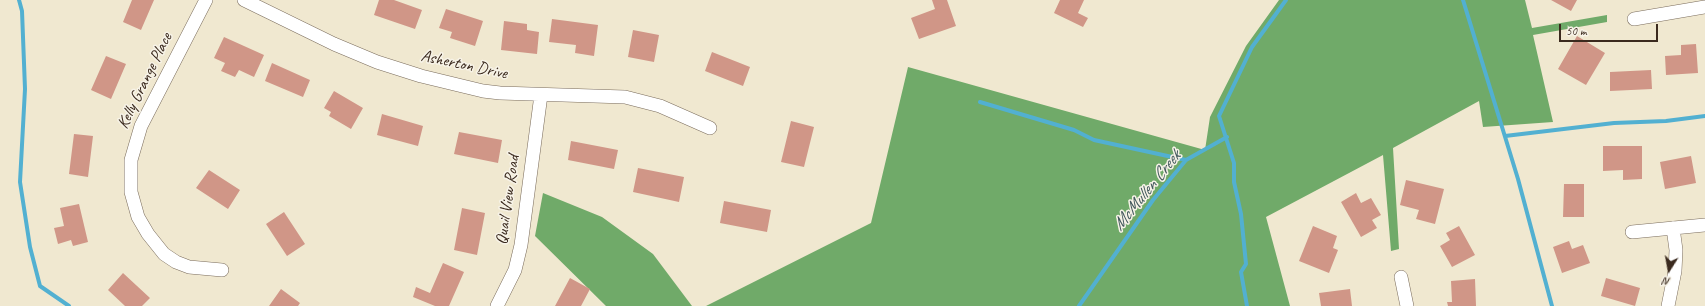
<!DOCTYPE html>
<html>
<head>
<meta charset="utf-8">
<style>
	body { margin:0 }
	#map { position:relative; width:1705px; height:306px; overflow:hidden; background:#f0e8d0; font-family:Caveat,sans-serif }
	canvas { display:block }
	.north { position:absolute; left:1649px; top:250px; width:40px; height:40px; -webkit-text-stroke:3px #f7f3e8; paint-order:stroke; rotate:191deg; font-size:11px; font-weight:700; line-height:16px; text-align:center; color:#3b2a1e }
	.north::after { content:''; display:block; margin:auto; width:14px; height:18px; background:#3b2a1e; clip-path:polygon(50% 0,100% 100%,50% 72%,0 100%) }
	.scale { position:absolute; left:1559px; top:24px; width:99px; height:18px; box-sizing:border-box; border:2px solid #3b2a1e; border-top:0; padding-left:5px; font-size:12px; line-height:14px; white-space:nowrap; color:#3b2a1e; -webkit-text-stroke:3px #f7f3e8; paint-order:stroke }
</style>
</head>
<body>
<div id="map">
<canvas width="1705" height="306"></canvas>
<div class="north">N</div>
<div class="scale">50 m</div>
</div>
<script>
const ctx = document.querySelector('canvas').getContext('2d');
ctx.lineJoin = 'round';
function fillPath(path, color) { ctx.fillStyle = color; ctx.fill(path, 'evenodd'); }
const shape = rows => new Path2D(rows.map(r => 'M' + r).join(''));
function strokePath(path, color, width, dash) { ctx.strokeStyle = color; ctx.lineWidth = width; ctx.lineCap = dash ? 'butt' : 'round'; ctx.setLineDash(dash || []); ctx.stroke(path); }
function drawText(font, color, halo, rows, align = 'center') {
  ctx.font = font + ' Caveat,sans-serif'; ctx.lineWidth = 3; ctx.setLineDash([]); ctx.textBaseline = 'middle'; ctx.strokeStyle = halo; ctx.fillStyle = color; for (const [text, x, y, turn = 0] of rows) {
    ctx.save(); ctx.translate(x, y); ctx.rotate((+turn || 0) * Math.PI / 180); ctx.textAlign = isNaN(turn) ? turn : align; if (halo) ctx.strokeText(text, 0, 0); ctx.fillText(text, 0, 0); ctx.restore();
  }
}
fillPath(shape([
	[1279,0,1525,0,1532,28,1607,15,1607,22,1533,35,1553,122,1483,127,1479,101,1393,148,1399,249,1391,251,1383,155,1266,217,1290,306,706,306,871,223,908,67,1205,150,1210,117,1246,46],
	[543,193,602,217,653,254,692,306,606,306,535,236]
]), '#70aa69');
strokePath(shape([
	[19,0,22,11,25,89,20,182,30,247,40,286,69,306],
	[1463,0,1518,179,1552,306],
	[980,102,1074,130,1094,140,1186,160],
	[1505,136,1614,123,1666,121,1705,116],
	[1079,306,1153,200,1186,160,1227,137],
	[1247,306,1241,272,1246,264,1241,214,1234,182,1234,163,1219,116,1252,47,1286,0]
]), '#52b0d1', 4);
fillPath(shape([
	[132,0,154,0,141,30,123,22],
	[379,0,394,0,422,10,415,29,374,15],
	[932,0,947,0,956,26,919,39,911,18,935,9],
	[1060,0,1084,0,1078,13,1088,18,1083,27,1054,13],
	[1551,0,1577,0,1571,11],
	[446,9,483,21,475,46,450,38,452,32,439,28],
	[552,19,598,25,594,56,575,53,576,45,549,42],
	[504,21,527,24,527,30,539,32,537,54,501,50],
	[633,30,659,35,654,62,628,57],
	[1577,36,1605,53,1586,85,1558,69],
	[224,37,264,55,254,77,239,70,235,77,221,71,225,63,214,58],
	[1696,44,1698,73,1666,75,1665,56,1681,55,1681,45],
	[712,52,750,67,743,86,705,71],
	[106,56,126,64,111,99,91,90],
	[272,63,310,80,303,97,265,81],
	[1651,70,1652,89,1610,91,1610,72],
	[334,91,363,108,351,129,329,116,331,112,324,108],
	[382,114,423,126,418,146,377,135],
	[791,121,814,127,804,167,781,162],
	[459,132,502,140,498,163,454,154],
	[74,134,93,136,88,177,69,174],
	[571,141,618,150,614,169,568,160],
	[1603,146,1642,146,1642,179,1623,180,1623,170,1603,171],
	[1691,156,1696,183,1665,189,1660,162],
	[638,168,684,177,679,202,633,192],
	[209,170,240,190,228,209,196,188],
	[1406,180,1444,189,1435,224,1416,219,1419,210,1400,205],
	[1564,184,1584,184,1584,217,1563,217],
	[1356,193,1361,203,1371,198,1381,215,1372,220,1377,228,1361,237,1341,202],
	[724,201,771,210,767,232,720,223],
	[79,204,88,242,73,246,71,240,58,244,54,228,64,226,60,208],
	[462,208,485,213,477,255,454,250],
	[284,212,305,244,287,256,266,224],
	[1313,226,1337,236,1333,248,1338,250,1329,273,1299,261],
	[1459,226,1475,255,1452,267,1440,246,1450,240,1446,233],
	[1569,241,1572,249,1583,245,1590,263,1562,273,1553,247],
	[443,263,464,272,449,306,435,306,413,297,416,287,430,293],
	[123,273,150,298,142,306,125,306,108,290],
	[570,278,590,289,581,306,555,306],
	[1606,278,1640,288,1635,306,1601,296],
	[1475,279,1476,306,1448,306,1447,302,1452,302,1451,281],
	[281,289,300,303,298,306,269,306],
	[1350,289,1352,306,1321,306,1319,293]
]), '#d09687');
const minor = shape([
	[206,0,141,126,131,160,131,192,138,217,148,234,164,254,176,262,189,267,222,270],
	[244,0,334,44,377,62,421,76,483,91,500,93,625,97,660,106,710,128],
	[1634,19,1705,7],
	[1632,232,1705,225],
	[1401,277,1407,306],
	[497,306,515,270,521,245,541,95],
	[1668,306,1675,271,1676,250,1673,228]
]);
strokePath(minor, '#7a6c5c', 14);
strokePath(minor, '#fff', 13);
drawText('17px', '#3b2a1e', '#f7f3e8', [
	["Asherton Drive",464,65,12],
	["Kelly Grange Place",145,81,-64],
	["Quail View Road",508,200,-82]
]);
drawText('italic 18px', '#43595d', '#f7f3e8', [
	["McMullen Creek",1147,191,-51]
]);
</script>
</body>
</html>
